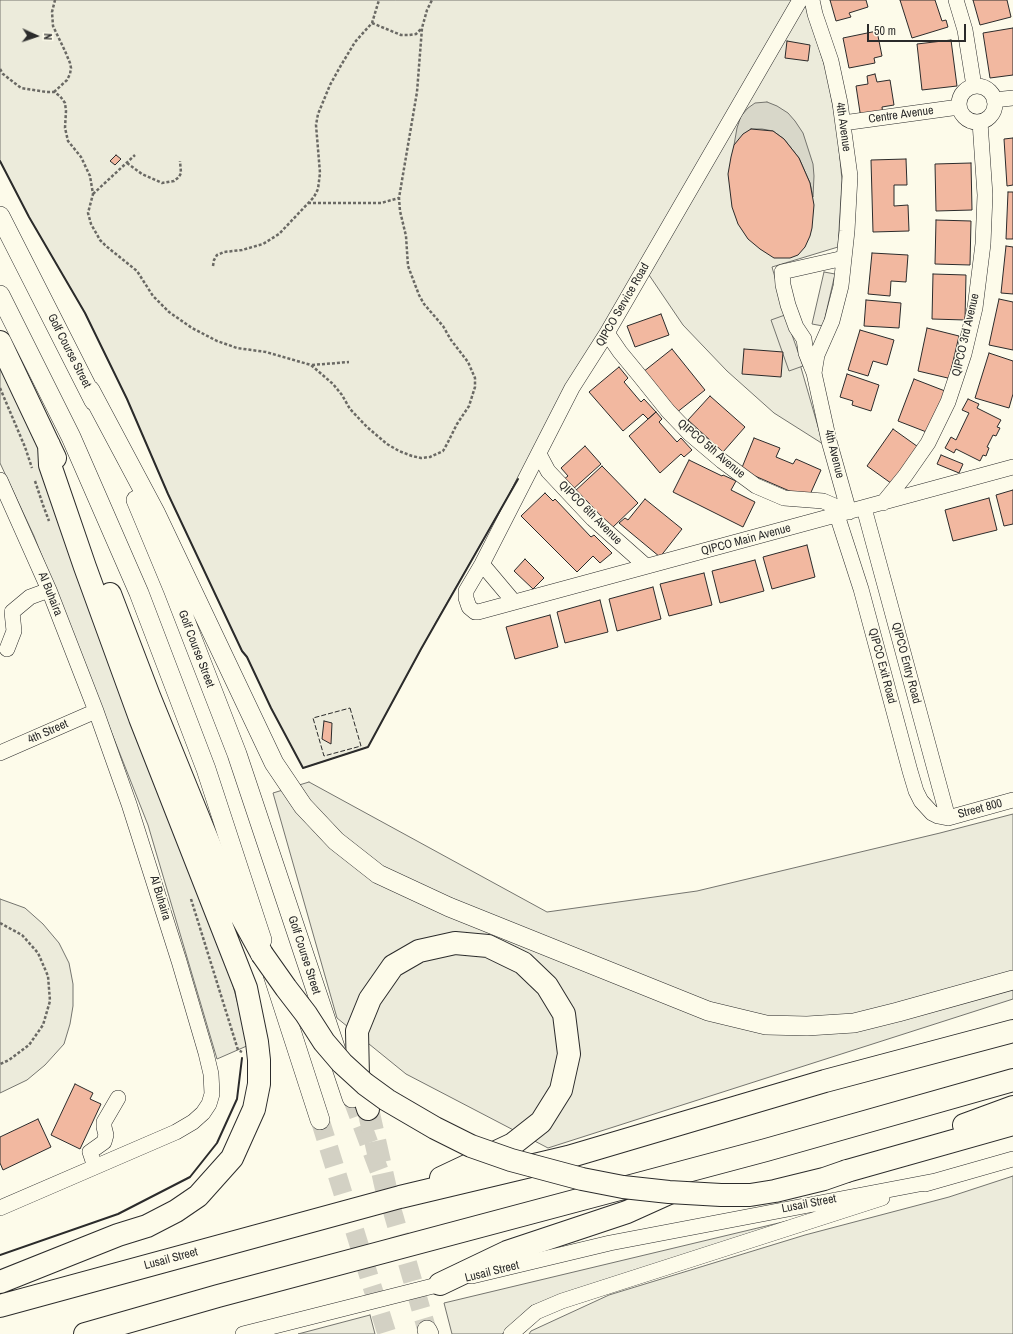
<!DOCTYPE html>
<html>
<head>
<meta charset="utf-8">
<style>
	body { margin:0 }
	#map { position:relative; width:1013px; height:1334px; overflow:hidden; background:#fdfbea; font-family:"Archivo Narrow",sans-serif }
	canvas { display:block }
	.north { position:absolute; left:16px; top:16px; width:40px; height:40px; -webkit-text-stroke:3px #fdfbea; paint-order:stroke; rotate:93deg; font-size:11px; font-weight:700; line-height:16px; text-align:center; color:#2b2b2b }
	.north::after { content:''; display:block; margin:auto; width:14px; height:18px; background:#2b2b2b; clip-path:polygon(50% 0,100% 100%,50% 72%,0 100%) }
	.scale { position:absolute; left:867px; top:24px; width:99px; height:18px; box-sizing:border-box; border:2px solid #2b2b2b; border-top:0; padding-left:5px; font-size:12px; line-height:14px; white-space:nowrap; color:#2b2b2b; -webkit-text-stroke:3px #fdfbea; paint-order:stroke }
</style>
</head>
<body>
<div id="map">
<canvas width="1013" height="1334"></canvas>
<div class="north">N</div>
<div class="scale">50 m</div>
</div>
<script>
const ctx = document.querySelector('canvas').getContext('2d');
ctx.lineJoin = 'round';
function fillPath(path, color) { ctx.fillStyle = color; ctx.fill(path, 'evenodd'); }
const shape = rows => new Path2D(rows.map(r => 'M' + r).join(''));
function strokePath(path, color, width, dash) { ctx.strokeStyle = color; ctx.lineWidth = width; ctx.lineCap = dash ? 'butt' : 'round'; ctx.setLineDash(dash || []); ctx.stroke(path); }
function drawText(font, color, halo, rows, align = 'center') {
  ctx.font = font + ' "Archivo Narrow",sans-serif'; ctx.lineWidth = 3; ctx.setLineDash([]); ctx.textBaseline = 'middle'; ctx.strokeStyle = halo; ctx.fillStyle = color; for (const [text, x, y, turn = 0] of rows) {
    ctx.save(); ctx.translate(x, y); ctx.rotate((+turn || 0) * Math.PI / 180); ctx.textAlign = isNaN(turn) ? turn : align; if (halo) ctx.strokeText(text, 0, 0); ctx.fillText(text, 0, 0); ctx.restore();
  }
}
const green = shape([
	[0,0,792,0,436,622,368,747,303,768,271,708,247,657,242,651,168,494,127,399,85,313,29,217,0,161,0,0],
	[804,1,827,73,837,128,842,180,838,247,772,267,823,444,774,413,727,371,683,325,647,272,804,1],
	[0,357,34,437,99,623,222,945,249,1045,217,1059,148,825,34,536,0,463,0,357],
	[309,782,547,912,697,891,940,833,1013,814,1013,999,548,1148,406,1074,337,1018,273,793,309,782],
	[0,899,25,908,43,924,59,943,69,963,73,984,73,1006,70,1024,64,1044,45,1065,27,1080,0,1093,0,899],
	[1013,1176,1013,1334,529,1334,531,1331,609,1295,805,1235,949,1197,1013,1176],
	[787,1221,531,1306,502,1334,452,1334,444,1303,787,1221],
	[370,1315,375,1334,298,1334,370,1315]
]);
fillPath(green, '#ecebdb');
strokePath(green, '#74746e', 1);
const parking = shape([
	[824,272,835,274,823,326,812,324,824,272],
	[785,315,803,366,789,371,771,320,785,315]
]);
fillPath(parking, '#eceadb');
strokePath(parking, '#74746e', 1);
const water = shape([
	[767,102,777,106,788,113,795,121,803,133,813,164,814,176,813,197,810,183,799,158,784,139,773,131,762,129,751,129,734,145,737,128,741,116,748,108,755,103,767,102]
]);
fillPath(water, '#d8d7c9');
strokePath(water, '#74746e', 1);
const building = shape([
	[830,0,866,0,868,7,849,13,851,17,836,21,830,0],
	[900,0,935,0,942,21,946,20,948,27,912,38,900,0],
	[973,0,1007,0,1011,17,980,25,973,0],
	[1013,28,1013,75,990,78,983,33,1013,28],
	[877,31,882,56,874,58,875,63,849,68,843,38,877,31],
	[951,40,957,86,922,90,917,44,951,40],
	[787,41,810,45,808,61,785,58,787,41],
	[875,74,877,82,890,80,894,105,882,107,883,115,861,119,856,86,868,84,867,76,875,74],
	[751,129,773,131,784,139,799,158,810,183,814,205,812,228,810,236,805,247,798,255,790,258,774,258,760,249,748,239,738,224,732,207,728,174,731,157,734,145,743,134,751,129],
	[1013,138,1013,185,1007,186,1004,139,1013,138],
	[116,155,121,159,115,165,110,161,116,155],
	[906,159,907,185,894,185,894,206,908,205,909,231,873,232,871,160,906,159],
	[971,163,972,210,936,211,935,164,971,163],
	[1008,192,1013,192,1013,239,1006,239,1008,192],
	[936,220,971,221,970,265,935,264,936,220],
	[1006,246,1013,247,1013,294,1001,293,1006,246],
	[872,253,908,255,906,282,891,281,890,296,868,294,872,253],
	[933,274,966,275,965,320,932,319,933,274],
	[999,299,1013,302,1013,350,989,345,999,299],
	[866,300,901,303,899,328,864,326,866,300],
	[661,314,669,335,635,347,627,326,661,314],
	[927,328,959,336,951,370,952,379,918,371,927,328],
	[860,330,894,340,887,365,873,361,868,376,848,370,860,330],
	[672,349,705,390,676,413,643,372,672,349],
	[744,349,783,352,781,377,742,374,744,349],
	[989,353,1013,361,1013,394,1009,408,975,398,989,353],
	[619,367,628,378,624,382,641,402,644,399,656,412,648,419,643,414,623,431,589,392,619,367],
	[847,374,879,385,871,411,852,405,853,401,840,397,847,374],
	[914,379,945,391,929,433,898,421,914,379],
	[710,396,745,427,723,452,688,420,710,396],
	[968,399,979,404,977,408,1001,420,997,427,1000,428,996,436,993,435,987,447,989,448,986,456,983,455,980,461,956,449,954,453,945,448,951,437,956,440,967,417,969,413,962,410,968,399],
	[656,412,662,419,659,422,677,442,681,438,692,450,684,457,681,454,660,473,629,436,656,412],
	[893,429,921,449,895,486,867,466,893,429],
	[754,438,780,448,776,457,793,464,796,459,821,470,808,499,741,470,754,438],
	[585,446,601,464,572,490,563,480,568,476,561,468,585,446],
	[941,455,963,464,959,473,937,464,941,455],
	[689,460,722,476,723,475,736,481,731,490,755,502,743,527,673,492,689,460],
	[602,466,638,503,612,528,586,500,584,502,574,492,602,466],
	[1013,490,1013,524,1004,526,996,495,1013,490],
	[545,493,553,501,555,499,591,537,594,535,612,553,600,563,593,556,577,572,521,516,545,493],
	[989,498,997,530,953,541,945,510,989,498],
	[645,499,682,529,660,557,619,523,625,518,628,520,645,499],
	[807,545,815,577,772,589,763,557,807,545],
	[525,559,544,578,533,589,514,571,525,559],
	[755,560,764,591,720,603,712,571,755,560],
	[704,573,712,605,669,616,660,584,704,573],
	[653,587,661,619,617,631,609,599,653,587],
	[600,600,608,632,565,643,557,612,600,600],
	[550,615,558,647,515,659,506,627,550,615],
	[324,721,332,723,331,744,322,739,324,721],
	[75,1084,93,1093,90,1099,101,1104,80,1149,51,1135,75,1084],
	[38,1119,51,1147,3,1170,0,1163,0,1137,38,1119]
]);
fillPath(building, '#f2b8a0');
strokePath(building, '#2b2b2b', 1);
strokePath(shape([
	[352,1098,386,1189,427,1330],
	[320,1120,387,1334]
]), '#d3d1c4', 19, [19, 10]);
strokePath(shape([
	[368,1109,386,1189]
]), '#d3d1c4', 22, [22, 11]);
const minor = shape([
	[800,0,607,333,572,388,482,564,466,591,466,598,469,607,475,612,478,612,1013,467],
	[812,0,815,14,831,61,840,103,850,176,847,231,841,286,832,321,817,355,814,373,829,441,849,512],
	[956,0,965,30,974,86],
	'959 104a18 18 0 1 1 36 0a18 18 0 1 1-36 0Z',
	[994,100,1013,98],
	[843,123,959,107],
	[607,333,620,352,639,375,668,411,690,434,722,461,756,486,784,498,823,501,849,512],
	[814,373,806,353,804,339,796,327,788,305,783,285,782,272,844,258],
	[539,454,548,471,593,519,646,566],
	[0,480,49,590,96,711,129,804,179,961,206,1053,211,1074,212,1094,209,1104,203,1113,193,1122,176,1132,0,1208],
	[883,503,905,476,928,443,948,402,964,354,975,308,983,244,985,195,980,122],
	[864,508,948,818],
	[837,515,861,589,910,771,916,791,921,801,932,813,938,816,948,818,1013,800],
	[482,564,514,602],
	[7,649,14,631,12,612,30,597,49,590],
	[0,753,96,711],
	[95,1167,90,1152,104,1142,106,1135,104,1127,104,1122,118,1098],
	[925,1184,1013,1159],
	[472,1276,610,1243,935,1181],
	[243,1334,449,1282],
	[511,1334,536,1312,562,1301,882,1198]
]);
const major = shape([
	[0,216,94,401],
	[0,295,71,437,139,593,206,769,262,940],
	[90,390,156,514,274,763,303,806,336,841,378,874,449,907,708,1011,766,1025,807,1026,854,1023,898,1012,1013,980],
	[136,500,173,589,237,754,352,1098],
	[273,975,320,1120],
	[427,1330,429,1334]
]);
const highway = shape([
	[0,342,55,458],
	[110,594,149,696,223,878,239,912,262,954],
	[368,1109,358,1077,357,1031,370,999,393,966,419,951,455,943,488,946,523,963,547,986,564,1014,569,1054,561,1090,541,1122,513,1144,441,1178],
	[964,1125,1013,1107],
	[847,1171,1013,1124],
	[0,1282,118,1235,147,1226,176,1211,198,1196,232,1158,254,1109,259,1084,259,1060,257,1042,246,988,140,718,85,567,50,465,49,445],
	[440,1284,507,1252,627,1212,678,1189],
	[0,1306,400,1197,568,1157,825,1081,1013,1031],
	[85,1334,218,1296,766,1150,1013,1080]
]);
strokePath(minor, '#2b2b2b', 16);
strokePath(major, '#2b2b2b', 20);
strokePath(highway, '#2b2b2b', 24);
strokePath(shape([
	[372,23,401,35,409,35,416,34,422,28],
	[0,69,3,74,21,88,46,92,54,92,60,96,65,103,66,111,65,128,68,141,81,157,90,176,93,194,88,213,91,224,100,240,106,246,137,271,153,296,169,312,192,328,217,341,237,348,266,352,311,365,333,384,342,395,350,409,367,427,387,444,399,451,412,456,421,458,430,457,443,451,447,444,457,424,469,406,475,387,475,378,468,362,451,340,443,326,424,304,419,295,408,266,406,236,400,211,399,198,417,92,422,28,427,10,432,0],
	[54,92,67,80,70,74,71,68,70,63,65,51,53,26,52,12,55,0],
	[127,163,142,174,162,183,174,181,179,177,181,173,180,161],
	[93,194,135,155],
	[308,203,381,203,399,198],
	[213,266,214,260,217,255,224,252,242,250,263,244,279,234,314,197,318,189,320,173,316,125,318,114,330,85,340,67,355,42,372,23,379,0],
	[312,365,349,362],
	[0,388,25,447,32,468],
	[35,481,43,505,49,521],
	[191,899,238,1050,242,1052],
	[0,923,22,935,38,953,48,976,50,1001,43,1025,29,1045,9,1060,0,1064]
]), '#6a6964', 2.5, [3, 2]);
strokePath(minor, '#fdfbea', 15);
strokePath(major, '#fdfbea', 19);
strokePath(highway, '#fdfbea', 22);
const highwayBridge = shape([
	[262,954,286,988,306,1014,324,1042,342,1063,365,1084,387,1100,435,1128,471,1146,511,1160,582,1179,623,1187,669,1192,721,1195,750,1195,775,1191,824,1179,847,1171]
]);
strokePath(highwayBridge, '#2b2b2b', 24, []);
strokePath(highwayBridge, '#fdfbea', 22);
strokePath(shape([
	[350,708,361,746,324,756,313,718,350,708]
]), '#2b2b2b', 1, [5, 2]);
strokePath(shape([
	[0,161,29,217,85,313,127,399,168,494,242,651,247,657,271,708,303,768,368,747,421,649,518,479],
	[0,1255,118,1214,190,1177,217,1143,237,1099,242,1058]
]), '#2b2b2b', 2);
drawText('12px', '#2b2b2b', '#fdfbea', [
	["Centre Avenue",901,115,-8],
	["4th Avenue",843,127,82],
	["QIPCO Service Road",623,305,-60],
	["QIPCO 3rd Avenue",966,335,-77],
	["Golf Course Street",69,351,63],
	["QIPCO 5th Avenue",711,449,40],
	["4th Avenue",834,454,76],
	["QIPCO 6th Avenue",590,513,45],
	["QIPCO Main Avenue",746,540,-15],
	["Al Buhaira",50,594,68],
	["Golf Course Street",196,649,69],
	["QIPCO Entry Road",906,663,75],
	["QIPCO Exit Road",882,666,75],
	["4th Street",48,732,-24],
	["Street 800",980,809,-15],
	["Al Buhaira",160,898,73],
	["Golf Course Street",304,955,72],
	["Lusail Street",809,1204,-11],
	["Lusail Street",171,1259,-15],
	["Lusail Street",492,1272,-14]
]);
</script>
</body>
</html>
